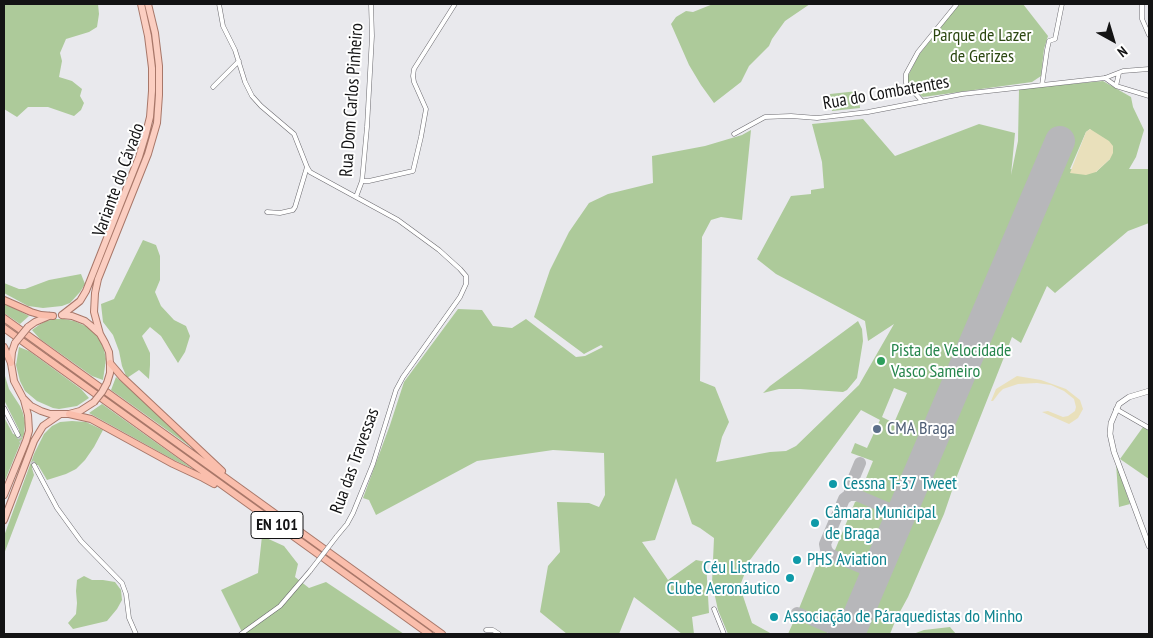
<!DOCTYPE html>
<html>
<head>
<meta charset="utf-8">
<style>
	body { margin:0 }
	#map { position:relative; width:1153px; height:638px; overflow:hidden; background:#e9e9ed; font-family:"PT Sans Narrow",sans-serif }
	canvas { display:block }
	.frame { position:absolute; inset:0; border:5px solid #131314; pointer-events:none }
	.north { position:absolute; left:1088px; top:15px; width:50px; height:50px; -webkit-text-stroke:4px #fff; paint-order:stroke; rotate:141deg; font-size:14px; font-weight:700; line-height:20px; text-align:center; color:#131314 }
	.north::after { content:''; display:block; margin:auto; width:18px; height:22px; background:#131314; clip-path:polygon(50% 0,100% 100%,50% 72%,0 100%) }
</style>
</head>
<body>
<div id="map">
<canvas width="1153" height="638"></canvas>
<div class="frame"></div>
<div class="north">N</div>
</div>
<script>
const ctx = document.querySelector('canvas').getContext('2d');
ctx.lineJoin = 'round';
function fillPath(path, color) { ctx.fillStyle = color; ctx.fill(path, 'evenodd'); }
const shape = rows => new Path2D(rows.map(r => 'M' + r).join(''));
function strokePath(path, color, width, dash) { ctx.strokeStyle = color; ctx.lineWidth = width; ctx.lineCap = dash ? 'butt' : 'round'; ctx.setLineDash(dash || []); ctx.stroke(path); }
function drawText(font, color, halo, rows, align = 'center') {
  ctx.font = font + ' "PT Sans Narrow",sans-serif'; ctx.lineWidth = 4; ctx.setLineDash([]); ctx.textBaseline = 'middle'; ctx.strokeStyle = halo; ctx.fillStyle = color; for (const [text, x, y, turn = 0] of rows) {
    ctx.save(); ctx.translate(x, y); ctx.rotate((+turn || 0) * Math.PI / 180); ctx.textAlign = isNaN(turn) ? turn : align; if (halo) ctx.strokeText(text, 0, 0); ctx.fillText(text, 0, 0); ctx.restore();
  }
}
fillPath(shape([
	[4,4,98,4,99,14,97,27,89,32,66,39,60,53,62,61,59,77,72,81,82,89,80,96,84,103,81,110,74,116,48,107,28,107,17,117,4,109],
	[713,4,810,4,785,21,772,39,769,46,749,66,741,82,714,103,701,85,689,65,671,24,676,17,686,11,693,12],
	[959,4,1023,4,1048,36,1044,49,1041,76,1032,82,923,97,912,88,908,84,908,76,918,56],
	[1103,81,1131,97,1133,107,1144,130,1136,157,1129,169,1149,169,1149,223,1128,231,1055,293,1047,286,1021,343,1012,337,957,476,944,514,908,597,896,619,890,634,859,634,948,423,1068,144,1054,137,897,505,895,507,892,506,860,493,873,461,851,453,855,443,867,448,880,420,861,410,750,560,741,583,742,593,752,623,772,634,728,634,718,610,712,583,714,538,700,528,692,524,676,478,655,540,642,542,668,580,696,560,706,562,709,613,692,617,694,634,682,634,634,597,619,634,567,634,540,612,548,566,560,552,557,502,589,503,599,507,605,495,604,453,553,450,477,461,376,515,369,500,363,498,390,425,404,382,458,309,482,310,493,326,512,328,526,319,576,357,585,356,603,347,601,345,584,354,534,317,550,270,569,232,589,203,608,194,653,183,652,156,705,146,742,135,751,130,742,220,721,217,711,220,702,237,700,381,715,387,729,422,722,437,716,462,770,452,786,451,796,446,859,385,894,324,868,341,865,321,776,274,757,259,791,196,811,194,811,190,824,188,822,162,812,124,863,119,895,156,979,124,1015,133,1011,175,1018,141,1019,89],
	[1090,129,1110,159,1096,172,1070,169,1086,132],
	[894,388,907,393,894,423,882,417],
	[858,91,860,108,832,111,830,94],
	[143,240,156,245,160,256,160,280,155,292,161,306,174,320,186,326,190,336,185,352,178,363,161,336,150,327,142,336,150,353,150,365,149,379,139,370,127,378,122,366,119,351,113,335,103,322,101,304,114,299],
	[81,274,85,284,80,292,70,303,62,306,43,308,28,306,4,293,4,283,19,289,25,289,49,280],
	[4,303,29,316,20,324,4,313],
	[55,319,64,319,74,321,88,327,95,334,101,341,104,350,106,359,103,380,92,376,40,339,32,330,39,325,46,321],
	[858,321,862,329,863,341,857,378,847,390,843,392,800,389,779,389,763,393,770,386],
	[19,347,29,351,81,389,89,398,77,406,59,409,53,408,37,401,25,391,20,381,16,365],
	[4,357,5,376,9,389,20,406,23,413,25,423,24,434,4,483,4,417,13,434,18,435,19,433,19,430,4,400],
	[116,377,155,411,202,455,111,390],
	[102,404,193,469,174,460,89,413],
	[72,421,86,422,103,430,94,447,85,460,76,469,66,474,47,480,38,465,34,465,32,468,34,475,4,554,4,536,34,454,44,434,52,426,60,422],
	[1143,427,1149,431,1149,479,1120,459],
	[1116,463,1130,504,1119,507],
	[859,500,890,513,892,516,872,565,870,566,835,552,835,550,855,502],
	[262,536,284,546,298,564,295,577,309,588,326,582,404,634,243,634,221,590,258,573],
	[833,559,863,572,866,576,846,625,839,628,798,611,817,564,827,568,830,560],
	[84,576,92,580,103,580,115,582,121,590,122,600,117,609,107,621,73,629,68,623,76,614,77,603,76,591,77,580],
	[796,616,827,630,827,634,788,634],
	[950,627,956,634,913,634,924,630]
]), '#adca9a');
fillPath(shape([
	[1090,129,1109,141,1113,146,1113,153,1110,159,1096,172,1086,175,1070,173,1086,132],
	[1017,376,1041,380,1066,389,1080,400,1083,409,1078,418,1069,424,1042,412,1048,411,1063,417,1068,416,1075,411,1076,407,1074,399,1064,391,1051,385,1037,383,1018,384,1003,389,999,393,993,401,991,401,996,389]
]), '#e9e0bb');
strokePath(shape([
	[860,463,850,487,850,491,852,493,896,512,901,512,904,508],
	[855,495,849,495,844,499,825,544,826,549,829,554,870,571,874,572,879,568],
	[797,613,845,634]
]), '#b7b7ba', 12);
strokePath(shape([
	[850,634,1060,141]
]), '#b7b7ba', 30);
strokePath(shape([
	[18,435,34,465]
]), '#c9c9cc', 4, [4, 2]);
const minor = shape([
	[219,4,223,26,235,50,245,82,252,96,261,106,294,134,307,167,310,172,398,220,439,250,460,269,466,276,466,284,460,297,403,377,396,390,373,464,353,513,347,524,337,536],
	[1142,4,1142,19,1149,35],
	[1105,78,1116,86,1149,96],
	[1042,85,1047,50,1049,41,1055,39,1062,4],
	[1116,86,1119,73],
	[213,87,239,61],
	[922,101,906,83,906,74,918,52,957,4],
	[734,134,765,117,791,116,817,118,868,112,962,94,1105,78,1123,71,1149,69],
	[362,181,369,181,413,171,421,137,426,109,414,82,413,76,414,69,455,4],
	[356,197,362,181,367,127,372,36,371,4],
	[267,212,280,213,293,210,295,207,307,167],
	[4,408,18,435],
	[1116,409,1149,428],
	[34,465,57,508,81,541,122,583,126,594,129,618,136,634],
	[714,609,724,634],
	[486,630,493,630,499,634],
	[241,634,280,606,310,571]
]);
const tertiary = shape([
	[1149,391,1129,397,1119,404,1111,423,1110,434,1114,452,1149,546]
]);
const primary = shape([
	[62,315,80,301,86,291,139,157,145,137,150,117,152,91,152,68,148,36,141,4],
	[62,315,72,316,85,321,90,325,100,334,105,343,109,352,110,363,110,373,107,383],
	[28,327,35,322,49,316],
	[100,334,94,312,95,293,98,279,148,154,157,123,159,95,159,66,155,33,148,4],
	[15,343,12,352,11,363,14,381,23,398,31,406,41,411,50,414,69,414,80,411,94,402],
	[4,495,26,441,29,431,28,415,24,400],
	[4,520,34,441,43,426,59,415]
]);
const trunk = shape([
	[4,300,31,312,41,315,53,316],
	[4,318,442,634],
	[4,328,429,634],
	[4,347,11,363],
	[110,363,122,377,222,471],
	[69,414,91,419,173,464,203,478,214,484]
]);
strokePath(minor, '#6c6b70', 5);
strokePath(tertiary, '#6c6b70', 6);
strokePath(primary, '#a87769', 8);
strokePath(trunk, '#a87769', 8);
strokePath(minor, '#fff', 4);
strokePath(tertiary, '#fff', 5);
strokePath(primary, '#fbcec1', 6);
strokePath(trunk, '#fabeac', 6);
const minorBridge = shape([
	[310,571,337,536]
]);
const primaryBridge = shape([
	[15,343,28,327],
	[94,402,102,392,107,383]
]);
strokePath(minorBridge, '#6c6b70', 5, []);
strokePath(primaryBridge, '#a87769', 8, []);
strokePath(minorBridge, '#fff', 4);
strokePath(primaryBridge, '#fbcec1', 6);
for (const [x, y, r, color] of [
	[881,361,5,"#2e9e5b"],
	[877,429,5,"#5c6f8a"],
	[833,484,5,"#0f9aa8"],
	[815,523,5,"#0f9aa8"],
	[797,560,5,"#0f9aa8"],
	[790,578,5,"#0f9aa8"],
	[774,617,5,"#0f9aa8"]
]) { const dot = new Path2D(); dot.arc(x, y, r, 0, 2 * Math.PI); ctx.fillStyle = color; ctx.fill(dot); strokePath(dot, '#fff', 2); }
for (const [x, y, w] of [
	[277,525,52]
]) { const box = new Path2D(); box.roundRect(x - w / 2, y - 13.5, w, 27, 4); ctx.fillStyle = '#fff'; ctx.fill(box); strokePath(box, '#131314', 1); }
drawText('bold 16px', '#131314', null, [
	["EN 101",277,525]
]);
drawText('18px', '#2b4710', '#fff', [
	["Parque de Lazer",982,36],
	["de Gerizes",982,57]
]);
drawText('18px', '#131314', '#fff', [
	["Rua do Combatentes",886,93,-10],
	["Rua Dom Carlos Pinheiro",352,100,-86],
	["Variante do Cávado",119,180,-70],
	["Rua das Travessas",355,461,-70]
]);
drawText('18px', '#27864d', '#fff', [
	["Pista de Velocidade",891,351],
	["Vasco Sameiro",891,372]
], 'left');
drawText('18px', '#4e5e75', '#fff', [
	["CMA Braga",887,429]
], 'left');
drawText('18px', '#0d838f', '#fff', [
	["Cessna T-37 Tweet",843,484],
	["Câmara Municipal",825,513],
	["de Braga",825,534],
	["PHS Aviation",807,560],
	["Céu Listrado",780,568,"right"],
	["Clube Aeronáutico",780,589,"right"],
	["Associação de Páraquedistas do Minho",784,617]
], 'left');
</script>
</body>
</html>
